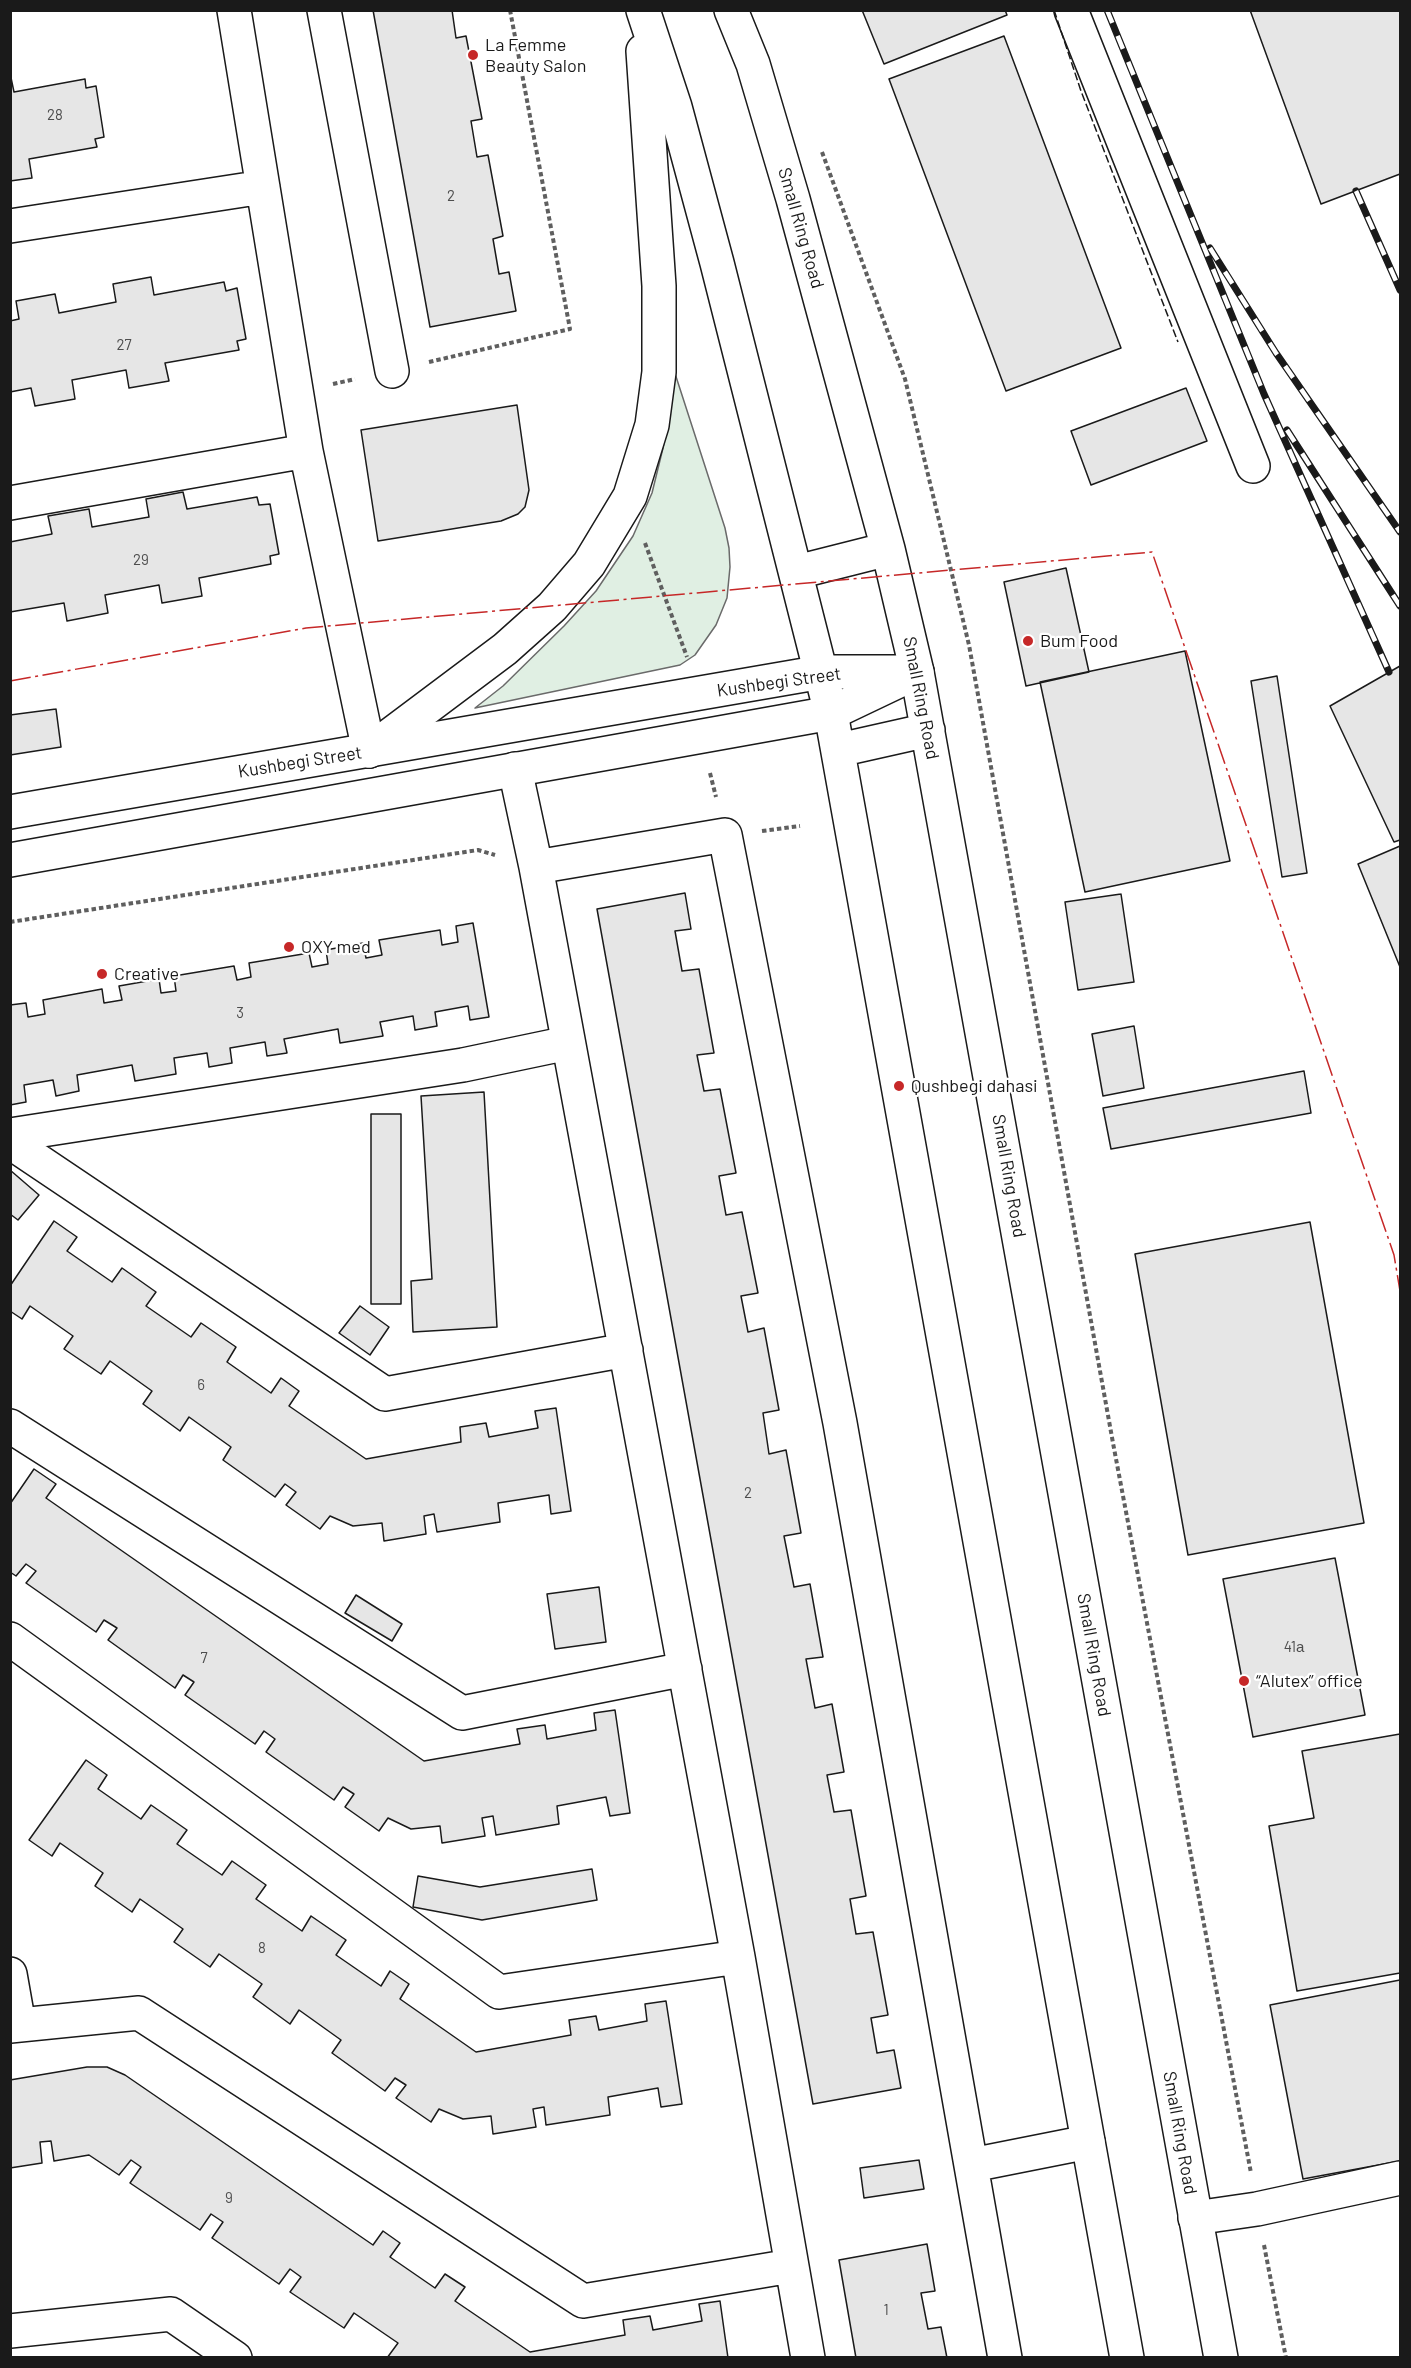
<!DOCTYPE html>
<html>
<head>
<meta charset="utf-8">
<style>
	body { margin:0 }
	#map { position:relative; width:1411px; height:2368px; overflow:hidden; background:#fff; font-family:Barlow,sans-serif }
	canvas { display:block }
	.frame { position:absolute; inset:0; border:12px solid #1a1a1a; pointer-events:none }
</style>
</head>
<body>
<div id="map">
<canvas width="1411" height="2368"></canvas>
<div class="frame"></div>
</div>
<script>
const ctx = document.querySelector('canvas').getContext('2d');
ctx.lineJoin = 'round';
function fillPath(path, color) { ctx.fillStyle = color; ctx.fill(path, 'evenodd'); }
const shape = rows => new Path2D(rows.map(r => 'M' + r).join(''));
function strokePath(path, color, width, dash) { ctx.strokeStyle = color; ctx.lineWidth = width; ctx.lineCap = dash ? 'butt' : 'round'; ctx.setLineDash(dash || []); ctx.stroke(path); }
function drawText(font, color, halo, rows, align = 'center') {
  ctx.font = font + ' Barlow,sans-serif'; ctx.lineWidth = 4.5; ctx.setLineDash([]); ctx.textBaseline = 'middle'; ctx.strokeStyle = halo; ctx.fillStyle = color; for (const [text, x, y, turn = 0] of rows) {
    ctx.save(); ctx.translate(x, y); ctx.rotate((+turn || 0) * Math.PI / 180); ctx.textAlign = isNaN(turn) ? turn : align; if (halo) ctx.strokeText(text, 0, 0); ctx.fillText(text, 0, 0); ctx.restore();
  }
}
const green = shape([
	[670,358,725,528,729,548,730,567,727,598,716,625,695,655,680,665,475,708,503,686,564,626,596,591,633,536,652,493,663,448,667,425,670,358]
]);
fillPath(green, '#e0efe3');
strokePath(green, '#6a6a6a', 1.5);
const building = shape([
	[373,10,452,10,456,38,466,36,482,119,471,121,477,157,488,155,503,236,493,239,499,274,509,272,516,311,430,327,373,10],
	[862,10,1005,10,1007,15,884,64,862,10],
	[1250,10,1400,10,1400,174,1321,204,1250,10],
	[1004,36,1121,348,1006,391,889,79,1004,36],
	[10,73,14,92,85,79,86,88,96,86,104,137,95,139,97,147,29,159,32,178,10,181,10,73],
	[151,277,154,295,224,282,226,291,237,288,246,339,237,341,239,350,165,363,169,381,129,388,126,370,72,380,75,399,35,406,31,388,10,392,10,321,19,319,16,301,55,294,59,313,116,302,113,284,151,277],
	[1186,388,1207,441,1091,485,1071,431,1186,388],
	[517,405,529,490,525,507,518,514,501,521,378,541,361,430,517,405],
	[183,492,187,509,257,497,259,505,270,504,279,554,270,556,271,564,199,578,202,596,162,603,159,585,105,595,108,613,67,621,64,603,10,612,10,542,52,534,48,516,89,509,92,527,149,517,146,499,183,492],
	[1066,568,1089,672,1026,686,1004,582,1066,568],
	[1185,651,1230,861,1085,892,1040,682,1185,651],
	[1400,666,1400,840,1394,842,1330,706,1400,666],
	[1277,676,1307,873,1282,877,1251,681,1277,676],
	[56,709,61,747,10,755,10,715,56,709],
	[1400,846,1400,967,1358,864,1400,846],
	[685,893,691,929,675,931,682,971,699,969,714,1053,697,1055,704,1091,720,1089,736,1173,719,1176,726,1215,742,1212,758,1293,741,1296,748,1332,764,1328,779,1410,763,1413,769,1454,786,1450,801,1533,784,1536,794,1587,810,1584,823,1657,806,1659,815,1708,832,1704,844,1772,827,1775,834,1812,851,1810,866,1896,850,1899,856,1934,873,1932,888,2015,871,2018,877,2053,894,2050,901,2088,813,2104,597,909,685,893],
	[1121,894,1134,982,1078,990,1065,902,1121,894],
	[473,923,489,1017,470,1020,468,1006,435,1012,437,1026,415,1030,413,1016,380,1022,383,1036,340,1043,338,1029,284,1039,287,1053,267,1056,265,1042,230,1048,232,1063,209,1067,207,1053,174,1058,176,1074,135,1081,132,1065,77,1075,79,1091,56,1096,53,1080,24,1085,26,1102,10,1105,10,1005,26,1003,28,1017,45,1014,43,1000,102,989,104,1003,122,1000,119,986,159,979,161,993,176,991,174,976,234,966,237,980,251,977,249,963,309,953,312,967,328,964,326,950,363,943,366,958,382,955,379,940,440,930,442,945,458,942,456,926,473,923],
	[1134,1026,1144,1088,1103,1096,1092,1034,1134,1026],
	[1304,1071,1311,1113,1111,1149,1103,1108,1304,1071],
	[484,1092,497,1327,413,1332,411,1281,432,1279,421,1096,484,1092],
	[371,1114,401,1114,401,1304,371,1304,371,1114],
	[10,1170,39,1195,18,1220,10,1214,10,1170],
	[54,1221,77,1237,67,1251,112,1282,122,1268,156,1292,146,1306,191,1337,201,1323,236,1347,227,1362,271,1393,281,1378,299,1391,289,1406,366,1459,461,1442,460,1427,486,1423,489,1437,538,1428,535,1411,556,1408,571,1511,551,1514,549,1495,498,1503,500,1522,437,1532,434,1514,424,1516,426,1534,384,1541,382,1523,353,1526,330,1516,320,1529,286,1505,296,1492,285,1484,275,1497,223,1460,231,1447,189,1417,180,1431,143,1404,152,1391,110,1361,101,1374,64,1349,73,1336,30,1306,22,1319,10,1311,10,1286,54,1221],
	[1310,1222,1364,1523,1188,1555,1135,1254,1310,1222],
	[360,1306,389,1327,370,1355,339,1333,360,1306],
	[34,1469,56,1484,46,1498,424,1761,520,1744,517,1729,545,1725,547,1739,596,1730,594,1713,615,1710,630,1813,610,1816,606,1797,557,1806,559,1824,496,1835,493,1816,482,1818,485,1836,442,1843,440,1826,411,1829,388,1818,379,1831,345,1807,354,1794,343,1787,334,1800,266,1752,275,1739,264,1731,255,1744,185,1695,194,1682,183,1675,175,1688,108,1640,117,1628,104,1620,96,1632,26,1583,36,1571,26,1564,16,1576,10,1572,10,1504,34,1469],
	[1335,1558,1365,1715,1253,1737,1223,1579,1335,1558],
	[599,1587,606,1642,555,1649,547,1594,599,1587],
	[356,1595,402,1624,392,1641,345,1613,356,1595],
	[1400,1734,1400,1973,1297,1991,1269,1826,1314,1818,1302,1751,1400,1734],
	[86,1760,107,1775,98,1789,141,1819,151,1805,187,1830,177,1844,222,1875,232,1861,266,1885,256,1899,302,1931,311,1916,346,1940,336,1955,381,1986,390,1971,409,1984,400,1999,476,2052,571,2035,569,2020,596,2016,599,2030,647,2021,645,2004,666,2001,682,2104,661,2107,658,2088,608,2097,610,2115,546,2125,544,2107,533,2109,536,2127,493,2134,491,2116,463,2119,439,2109,431,2122,396,2098,406,2085,395,2078,385,2091,332,2053,341,2040,299,2010,290,2024,253,1997,262,1984,219,1954,210,1967,174,1942,183,1929,140,1899,132,1912,95,1886,103,1873,60,1843,52,1856,29,1840,86,1760],
	[592,1869,597,1900,482,1920,413,1907,418,1876,480,1887,592,1869],
	[1400,1980,1400,2161,1303,2179,1270,2005,1400,1980],
	[87,2067,107,2067,125,2075,373,2245,383,2231,400,2243,390,2257,435,2288,445,2274,465,2287,455,2301,530,2352,625,2335,623,2320,650,2316,653,2330,702,2321,699,2304,720,2301,728,2358,387,2358,398,2343,354,2313,344,2328,290,2292,301,2277,290,2269,279,2284,212,2238,223,2222,211,2214,200,2230,130,2183,141,2167,131,2160,119,2175,89,2155,54,2161,51,2141,40,2142,42,2163,10,2168,10,2080,87,2067],
	[919,2160,924,2189,864,2198,860,2168,919,2160],
	[927,2244,935,2291,921,2293,928,2329,941,2327,947,2358,856,2358,839,2260,927,2244]
]);
fillPath(building, '#e6e6e6');
strokePath(building, '#1a1a1a', 1.5);
const minor = shape([
	[234,10,306,451,369,751],
	[324,10,392,371],
	[1071,10,1253,466],
	[10,226,263,187],
	[10,503,306,451],
	[515,769,536,867,738,1957,808,2358],
	[536,867,725,835,840,1423,1005,2358],
	[10,1135,463,1065,568,1043],
	[10,1142,385,1394,626,1350],
	[10,1426,462,1713,685,1669],
	[10,1639,499,1992,738,1957],
	[10,1974,19,2025],
	[10,2026,139,2013,583,2301,791,2266],
	[972,2165,1088,2142],
	[1195,2218,1257,2209,1400,2178],
	[10,2331,171,2314,235,2358]
]);
const major = shape([
	[10,812,822,672,906,672],
	[10,860,831,713,917,672]
]);
const highway = shape([
	[643,10,675,107,717,263,831,713,1127,2358],
	[731,10,753,64,793,199,888,549,917,672,1221,2358],
	[797,572,888,549],
	[839,750,928,730],
	[369,751,505,649,552,607,589,564,630,496,652,425,659,372,659,286,643,51]
]);
strokePath(minor, '#1a1a1a', 36);
strokePath(major, '#1a1a1a', 36);
strokePath(highway, '#1a1a1a', 36);
strokePath(shape([
	[822,152,905,379,969,645,1113,1443,1251,2173],
	[429,362,570,329,510,10],
	[333,384,355,379],
	[645,543,687,657],
	[710,773,716,797],
	[762,831,800,826],
	[10,922,478,850,495,855],
	[1264,2245,1286,2358]
]), '#5f5f5f', 4, [4.5, 3]);
strokePath(minor, '#fff', 33);
strokePath(major, '#fff', 33);
strokePath(highway, '#fff', 33);
const rail = shape([
	[1107,10,1264,394,1389,672],
	[1356,191,1400,290],
	[1210,248,1276,353,1400,532],
	[1287,430,1400,606]
]);
strokePath(rail, '#1a1a1a', 7);
strokePath(rail, '#fff', 4.5, [14]);
strokePath(shape([
	[1054,10,1081,91,1178,342]
]), '#1a1a1a', 1.5, [8, 3]);
strokePath(shape([
	[10,681,306,628,1152,552,1394,1255,1400,1291]
]), '#c62828', 1.5, [21, 4.5, 3, 4.5]);
for (const [x, y, r, color] of [
	[473,55,6,"#c62828"],
	[1028,641,6,"#c62828"],
	[289,947,6,"#c62828"],
	[102,974,6,"#c62828"],
	[899,1086,6,"#c62828"],
	[1244,1681,6,"#c62828"]
]) { const dot = new Path2D(); dot.arc(x, y, r, 0, 2 * Math.PI); ctx.fillStyle = color; ctx.fill(dot); strokePath(dot, '#fff', 2); }
drawText('15px', '#4d4d4d', null, [
	["28",55,115],
	["2",451,196],
	["27",124,345],
	["29",141,560],
	["3",240,1013],
	["6",201,1385],
	["2",748,1493],
	["41а",1294,1647],
	["7",204,1658],
	["8",262,1948],
	["9",229,2198],
	["1",886,2310]
]);
drawText('18px', '#1a1a1a', '#fff', [
	["La Femme",485,45],
	["Beauty Salon",485,66],
	["Bum Food",1040,641],
	["OXY med",301,947],
	["Creative",114,974],
	["Qushbegi dahasi",911,1086],
	["“Alutex” office",1256,1681]
], 'left');
drawText('18px', '#1a1a1a', '#fff', [
	["Small Ring Road",801,228,74],
	["Kushbegi Street",779,682,-8],
	["Small Ring Road",921,698,79],
	["Kushbegi Street",300,762,-9],
	["Small Ring Road",1009,1176,80],
	["Small Ring Road",1094,1655,80],
	["Small Ring Road",1180,2133,80]
]);
</script>
</body>
</html>
